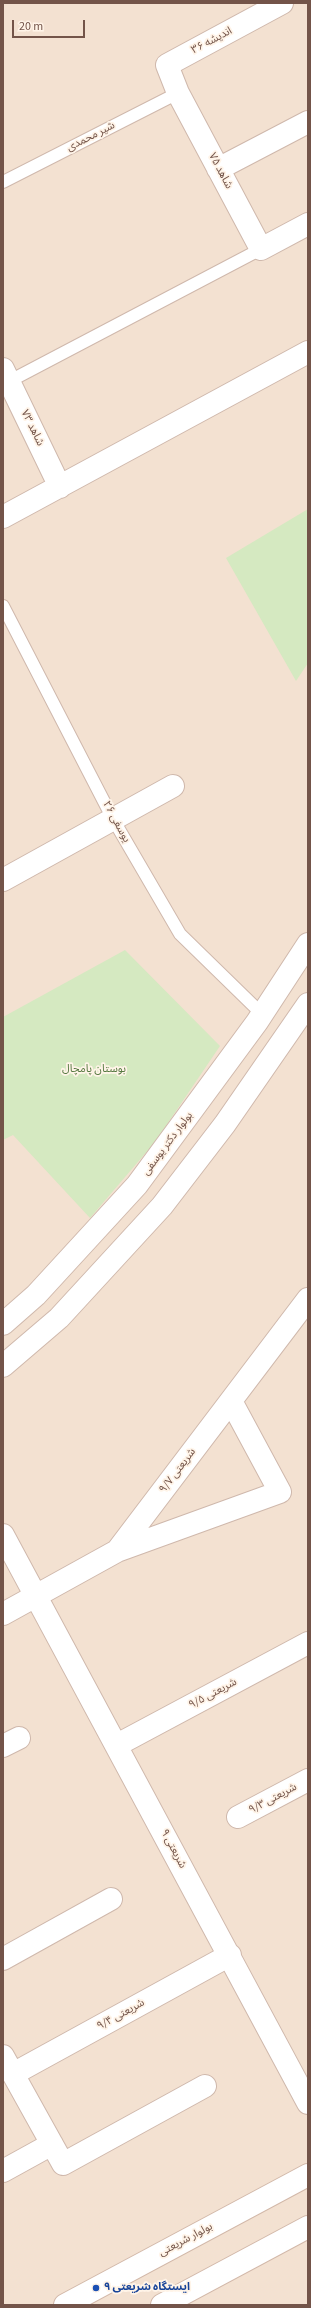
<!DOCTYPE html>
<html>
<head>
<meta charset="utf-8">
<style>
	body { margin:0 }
	#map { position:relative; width:311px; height:2308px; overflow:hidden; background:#fcf0e2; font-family:"Source Sans 3",sans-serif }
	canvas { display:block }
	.frame { position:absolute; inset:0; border:4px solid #735449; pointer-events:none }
	.scale { position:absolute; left:12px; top:20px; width:73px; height:18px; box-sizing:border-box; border:2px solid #735449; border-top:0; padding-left:5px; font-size:12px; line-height:14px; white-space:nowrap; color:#735449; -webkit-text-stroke:3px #fff4e8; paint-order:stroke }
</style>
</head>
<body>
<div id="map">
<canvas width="311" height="2308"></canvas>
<div class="frame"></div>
<div class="scale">20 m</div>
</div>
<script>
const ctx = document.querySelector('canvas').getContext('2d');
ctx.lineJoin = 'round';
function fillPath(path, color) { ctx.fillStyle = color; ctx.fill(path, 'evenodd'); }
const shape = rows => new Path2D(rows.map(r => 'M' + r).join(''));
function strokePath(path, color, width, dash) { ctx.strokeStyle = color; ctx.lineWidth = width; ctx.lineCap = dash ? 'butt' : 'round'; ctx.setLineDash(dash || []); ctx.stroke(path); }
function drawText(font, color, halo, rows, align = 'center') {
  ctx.font = font + ' "Source Sans 3","Noto Sans Arabic",sans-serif'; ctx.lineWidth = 3.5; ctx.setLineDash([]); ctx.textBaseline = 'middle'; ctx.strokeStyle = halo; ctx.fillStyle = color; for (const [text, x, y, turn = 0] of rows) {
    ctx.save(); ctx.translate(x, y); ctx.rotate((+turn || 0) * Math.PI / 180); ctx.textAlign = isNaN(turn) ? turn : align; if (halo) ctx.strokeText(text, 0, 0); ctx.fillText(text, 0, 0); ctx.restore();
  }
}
fillPath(shape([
	[3,3,308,3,308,2305,3,2305]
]), '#f3e1d1');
fillPath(shape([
	[308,509,308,663,296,681,226,558],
	[125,950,220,1046,155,1142,90,1218,13,1135,3,1140,3,1017]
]), '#d5e9c1');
const service = shape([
	[3,182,178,93],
	[4,384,261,249],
	[3,606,113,819,180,934,262,1014]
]);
const minor = shape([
	[282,3,167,65,178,93,261,249,308,224],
	[218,169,308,122],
	[3,369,60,487],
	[3,517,308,352],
	[3,880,173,786],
	[3,1535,308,2103],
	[117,1551,280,1492,231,1401],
	[3,1614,117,1551,308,1299],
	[117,1745,308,1643],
	[3,1746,19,1738],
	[238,1817,308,1780],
	[3,1959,111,1899],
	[3,2056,63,2164,205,2086],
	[13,2074,230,1955],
	[3,2171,52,2144]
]);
const tertiary = shape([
	[3,1324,36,1295,137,1185,257,1022,308,944],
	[3,1366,59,1318,162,1206,225,1124,308,1004]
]);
const secondary = shape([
	[65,2305,308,2175],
	[162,2305,308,2227]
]);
strokePath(service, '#cfb8ac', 14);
strokePath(minor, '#cfb8ac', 24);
strokePath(tertiary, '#cfb8ac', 24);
strokePath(secondary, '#d2b8a9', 24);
strokePath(service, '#fff', 12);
strokePath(minor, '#fff', 22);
strokePath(tertiary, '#fff', 22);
strokePath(secondary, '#fff', 22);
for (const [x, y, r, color] of [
	[96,2288,4,"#1a4fb4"]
]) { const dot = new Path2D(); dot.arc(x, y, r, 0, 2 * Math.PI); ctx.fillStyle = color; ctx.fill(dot); strokePath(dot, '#fff4e8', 1.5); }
drawText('11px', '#735449', '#fff4e8', [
	["اندیشه ۳۶",212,41,-28],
	["شیر محمدی",91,137,-27],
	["شاهد ۷۵",220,171,62],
	["شاهد ۷۳",32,428,64],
	["یوسفی ۲۶",116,822,61],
	["بولوار دکتر یوسفی",168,1144,-53],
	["شریعتی ۹/۷",178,1471,-53],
	["شریعتی ۹/۵",213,1694,-28],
	["شریعتی ۹/۳",273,1799,-28],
	["شریعتی ۹",173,1849,62],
	["شریعتی ۹/۴",121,2015,-29],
	["بولوار شریعتی",186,2240,-28]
]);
drawText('11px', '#567941', '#fff4e8', [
	["بوستان پامچال",94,1070]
]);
drawText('bold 11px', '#164399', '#fff4e8', [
	["ایستگاه شریعتی ۹",104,2288]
], 'left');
</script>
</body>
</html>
